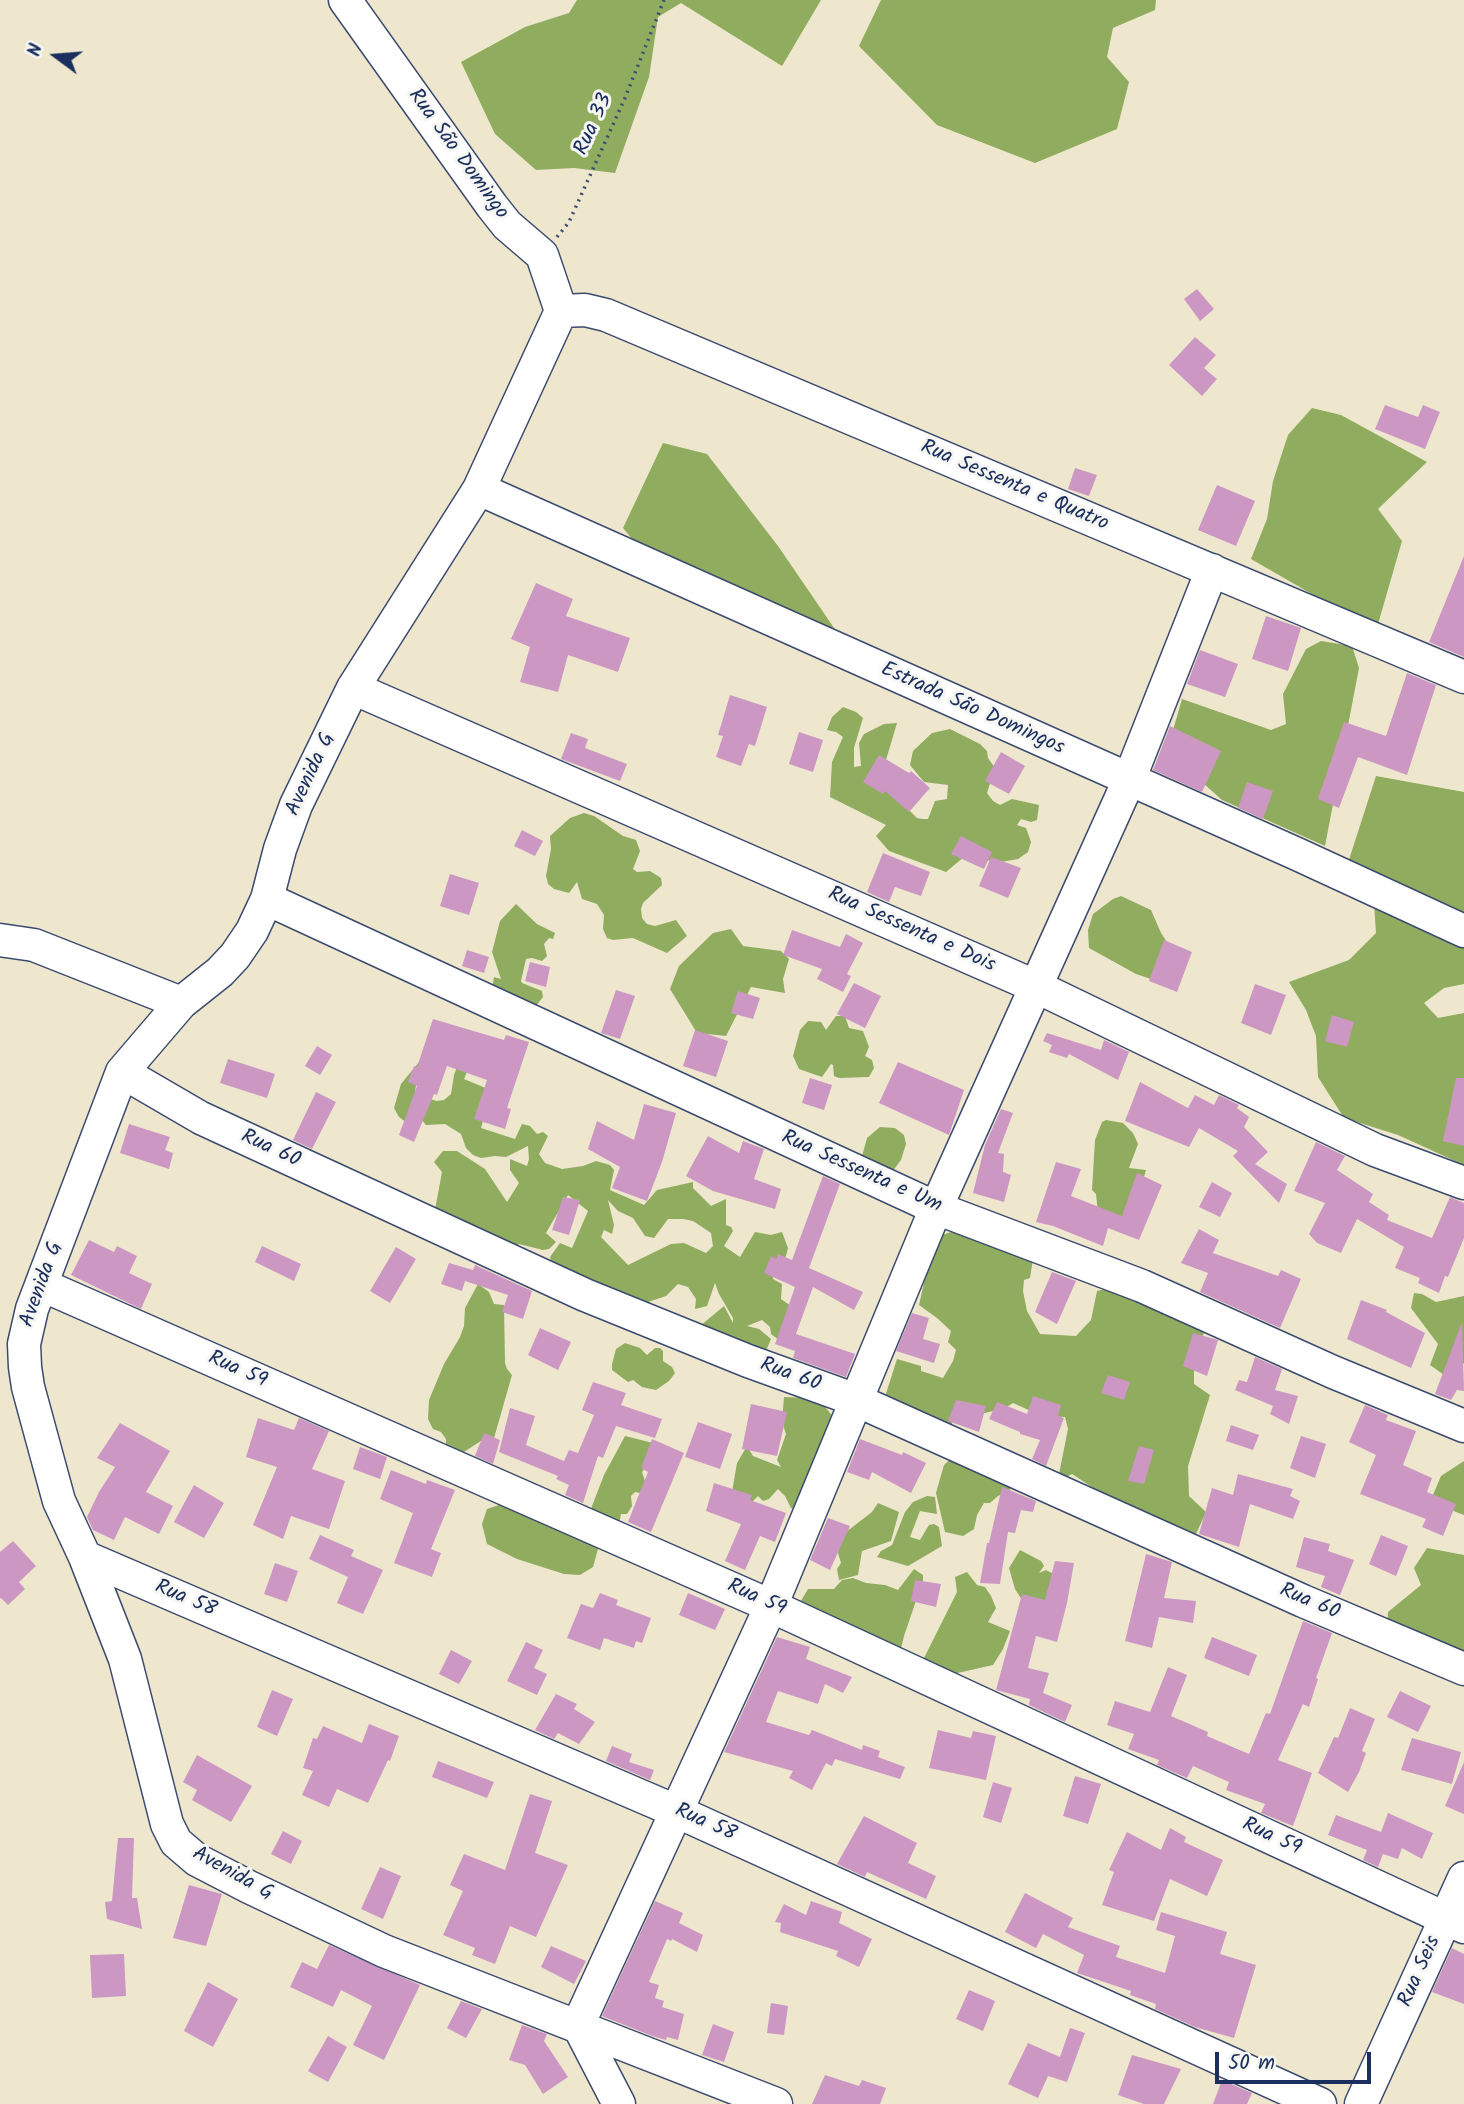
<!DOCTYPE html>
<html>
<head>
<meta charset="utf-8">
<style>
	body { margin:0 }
	#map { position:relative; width:1464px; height:2104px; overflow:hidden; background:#eee7ce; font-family:Kalam,sans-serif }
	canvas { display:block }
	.north { position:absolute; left:21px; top:21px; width:70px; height:70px; -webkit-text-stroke:5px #f6f6f2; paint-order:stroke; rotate:286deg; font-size:19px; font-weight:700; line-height:28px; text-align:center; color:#1b2f5e }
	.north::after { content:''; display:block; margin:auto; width:24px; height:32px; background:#1b2f5e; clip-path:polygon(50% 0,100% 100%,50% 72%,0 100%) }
	.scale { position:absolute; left:1215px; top:2052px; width:156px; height:32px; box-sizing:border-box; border:4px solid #1b2f5e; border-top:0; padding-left:9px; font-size:21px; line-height:24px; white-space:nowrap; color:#1b2f5e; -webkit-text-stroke:5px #f6f6f2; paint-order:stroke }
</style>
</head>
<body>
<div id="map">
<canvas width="1464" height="2104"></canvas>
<div class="north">N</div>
<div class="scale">50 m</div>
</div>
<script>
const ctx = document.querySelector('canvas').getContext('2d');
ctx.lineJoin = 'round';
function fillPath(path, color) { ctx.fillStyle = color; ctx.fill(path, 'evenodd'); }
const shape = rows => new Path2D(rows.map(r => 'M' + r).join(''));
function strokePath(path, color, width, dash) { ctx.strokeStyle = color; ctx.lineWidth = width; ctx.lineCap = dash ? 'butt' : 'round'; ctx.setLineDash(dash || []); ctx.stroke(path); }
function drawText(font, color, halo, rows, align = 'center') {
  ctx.font = font + ' Kalam,sans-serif'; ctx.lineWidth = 6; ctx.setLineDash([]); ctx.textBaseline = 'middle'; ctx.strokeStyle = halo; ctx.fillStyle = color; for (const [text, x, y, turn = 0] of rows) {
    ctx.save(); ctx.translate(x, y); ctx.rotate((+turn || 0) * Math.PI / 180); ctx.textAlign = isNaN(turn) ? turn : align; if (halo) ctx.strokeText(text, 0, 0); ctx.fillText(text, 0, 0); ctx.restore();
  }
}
fillPath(shape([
	[577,0,821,0,782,66,681,3,658,17,649,77,615,173,574,168,536,170,495,134,461,62,525,27,569,13],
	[881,0,1156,0,1155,10,1113,28,1107,57,1129,82,1117,129,1035,163,937,125,859,46],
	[1312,408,1341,415,1427,462,1378,509,1402,541,1376,631,1251,559,1267,519,1273,481,1288,435],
	[663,443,707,454,778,546,843,641,647,557,623,528],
	[1321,641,1352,646,1359,668,1325,846,1222,800,1167,751,1182,699,1271,730,1286,724,1283,694,1306,649],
	[843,707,856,712,863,718,854,748,854,767,861,766,859,743,864,734,884,724,897,723,883,770,874,786,878,791,895,791,908,809,917,818,922,819,928,819,935,801,947,799,948,785,924,782,910,765,913,751,932,733,950,729,980,744,987,751,988,758,995,768,987,793,993,801,1000,805,1012,799,1039,805,1037,820,1031,822,1021,819,1017,825,1026,828,1031,842,1028,852,1018,859,1001,862,964,857,946,872,889,851,876,836,886,825,830,797,832,762,843,737,836,732,827,730,832,717],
	[1376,776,1464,792,1464,984,1444,988,1424,1003,1438,1018,1464,1013,1464,1165,1398,1135,1344,1118,1318,1077,1316,1036,1306,1010,1289,982,1349,960,1376,933,1374,903,1346,869],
	[584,813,594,816,623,836,636,840,640,851,633,869,637,872,650,871,661,878,662,885,643,903,641,909,642,918,647,924,655,926,676,920,687,936,667,953,633,938,613,940,607,938,603,929,604,915,597,904,582,899,577,882,569,893,554,889,548,884,546,876,551,849,550,836,570,818],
	[1121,896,1151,910,1161,933,1175,954,1154,980,1136,974,1089,948,1088,930,1093,914,1113,899],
	[516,904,537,924,555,933,553,939,549,938,544,944,547,956,542,961,532,958,526,959,521,981,522,983,542,991,543,997,536,1006,525,1005,492,990,494,977,501,979,492,952,500,921],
	[731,929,743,946,781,951,789,959,783,979,785,993,751,987,726,1036,697,1033,670,989,679,966,713,933],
	[836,1016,845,1016,849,1028,863,1031,869,1047,865,1056,872,1060,874,1068,869,1077,839,1078,834,1076,833,1065,831,1064,822,1077,799,1069,793,1056,800,1030,808,1021,821,1022,826,1030],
	[463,1051,474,1055,464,1079,488,1089,488,1103,481,1128,515,1139,522,1124,530,1126,537,1134,543,1132,548,1136,539,1154,545,1163,562,1169,583,1166,596,1161,610,1165,614,1170,610,1190,644,1205,657,1190,693,1182,693,1188,711,1206,726,1199,726,1225,731,1227,733,1231,724,1246,740,1257,755,1232,771,1235,782,1232,788,1248,786,1256,773,1271,773,1279,782,1284,781,1299,791,1306,779,1340,771,1334,770,1327,762,1320,747,1326,759,1329,771,1339,766,1351,688,1336,724,1306,733,1323,733,1318,719,1294,715,1283,707,1306,695,1309,696,1299,688,1287,678,1284,666,1296,633,1307,556,1275,550,1257,560,1243,572,1248,588,1211,568,1195,546,1233,556,1242,549,1249,543,1250,519,1244,517,1247,434,1215,442,1172,434,1162,443,1151,457,1151,485,1169,507,1202,519,1183,510,1170,510,1159,527,1166,529,1159,528,1146,506,1157,495,1156,481,1158,473,1155,466,1148,461,1134,445,1124,426,1125,421,1119,411,1126,399,1117,394,1108,401,1084,419,1062,415,1093,436,1101,444,1100,451,1094,454,1075],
	[608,1200,618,1211,633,1218,645,1236,654,1238,668,1219,683,1219,693,1221,711,1233,713,1246,706,1253,684,1243,671,1244,628,1265,601,1237,604,1230,612,1234,614,1225],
	[1106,1120,1123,1123,1133,1133,1138,1144,1129,1168,1146,1170,1131,1221,1098,1213,1096,1194,1092,1190,1095,1140,1102,1122],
	[880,1127,895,1128,904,1135,906,1144,901,1160,892,1172,861,1160,867,1138],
	[963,1228,1033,1259,1030,1278,1024,1280,1023,1291,1027,1311,1040,1334,1076,1336,1091,1320,1097,1291,1125,1284,1205,1330,1194,1359,1194,1384,1210,1395,1188,1466,1189,1496,1206,1512,1196,1534,1114,1513,1092,1487,1072,1474,1066,1477,1059,1474,1068,1429,1065,1417,1042,1416,1013,1403,1005,1408,953,1421,949,1430,884,1400,897,1359,921,1366,921,1371,943,1378,953,1361,956,1350,948,1342,951,1331,937,1318,919,1305,933,1243,942,1235],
	[478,1284,489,1292,494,1304,504,1305,505,1363,507,1369,512,1375,492,1445,484,1439,453,1459,446,1451,446,1439,441,1432,433,1429,428,1419,429,1400,444,1364,460,1337,464,1326,465,1308],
	[1414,1293,1422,1294,1436,1302,1464,1296,1464,1363,1447,1377,1430,1365,1438,1344,1411,1308],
	[625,1343,640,1348,647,1355,655,1348,660,1348,663,1351,663,1361,672,1367,675,1373,669,1381,656,1390,642,1387,633,1380,628,1382,612,1370,612,1364,616,1349],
	[784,1397,809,1398,822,1403,838,1423,800,1511,791,1508,785,1496,778,1489,769,1499,763,1501,758,1496,750,1504,732,1492,737,1463,747,1446,753,1456,781,1467,777,1460,786,1434,782,1422],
	[625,1436,653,1443,652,1459,642,1472,646,1484,640,1493,635,1492,631,1496,632,1506,627,1514,621,1514,619,1525,591,1515,592,1506,604,1475],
	[956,1454,1013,1484,1009,1491,998,1496,990,1503,984,1503,977,1515,974,1529,963,1536,945,1532,936,1493,944,1465],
	[1464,1461,1464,1515,1430,1502,1441,1476],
	[927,1496,935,1497,937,1514,920,1511,910,1537,920,1540,929,1525,934,1524,939,1527,942,1546,908,1566,877,1557,881,1551,892,1545,905,1512,913,1502],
	[878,1503,899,1512,891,1541,862,1551,858,1575,839,1580,837,1569,841,1563,838,1553,840,1543,846,1532,872,1512],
	[499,1505,513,1507,592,1534,598,1549,593,1567,580,1575,564,1574,517,1559,487,1544,482,1524,487,1509],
	[1427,1548,1464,1555,1464,1654,1387,1631,1388,1612,1421,1585,1414,1568],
	[1020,1550,1041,1561,1044,1566,1039,1573,1046,1570,1059,1577,1043,1604,1022,1600,1015,1589,1009,1568],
	[914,1569,923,1575,923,1580,904,1636,898,1661,798,1606,808,1589,834,1589,842,1580,853,1578,866,1583,885,1585,898,1590],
	[967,1572,977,1585,985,1587,991,1596,996,1608,988,1622,1010,1631,1003,1649,993,1665,953,1674,921,1664,957,1592,955,1577]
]), '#8fac5f');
fillPath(shape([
	[1197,289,1214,309,1200,321,1184,299],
	[1195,337,1216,355,1204,368,1217,379,1202,396,1169,365],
	[1385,405,1418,417,1423,405,1440,412,1425,449,1375,429],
	[1075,468,1097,475,1089,496,1068,489],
	[1217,485,1255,501,1236,546,1198,530],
	[1464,556,1464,657,1429,642],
	[536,583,573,599,566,616,630,638,618,672,568,655,558,692,520,682,530,647,511,639],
	[1266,616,1301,628,1288,671,1252,659],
	[1200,650,1238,664,1225,697,1187,684],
	[1407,673,1436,685,1407,775,1358,757,1339,808,1318,799,1344,722,1386,736],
	[730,695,767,707,755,746,749,744,741,766,716,757,723,736,718,735],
	[1170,726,1221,751,1202,792,1153,770],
	[799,732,823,740,813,772,789,764],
	[571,733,588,739,585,748,627,764,620,781,561,759],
	[1001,752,1025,766,1009,794,985,781],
	[879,755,909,773,911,771,930,788,909,812,885,791,883,794,863,782],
	[1247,782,1273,791,1263,819,1238,808],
	[522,830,543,841,535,856,514,846],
	[961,836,992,852,984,869,951,854],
	[883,853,930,872,921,896,895,887,889,902,867,892],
	[991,857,1021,868,1008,898,979,886],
	[450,874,479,883,469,915,440,906],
	[792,930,840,947,846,934,863,943,847,974,851,976,843,992,817,979,822,969,783,955],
	[1164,940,1192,952,1177,992,1149,981],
	[467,950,489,957,484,973,462,966],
	[530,962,550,967,546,987,525,981],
	[854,983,881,996,865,1028,837,1014],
	[1255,984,1286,995,1271,1035,1241,1023],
	[616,990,635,996,620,1039,601,1033],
	[738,991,760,998,753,1019,731,1013],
	[1332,1015,1354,1022,1347,1047,1325,1041],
	[433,1019,504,1040,506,1035,529,1042,507,1108,511,1109,505,1129,474,1119,487,1080,447,1066,437,1095,434,1094,414,1142,399,1135,417,1086,408,1082,414,1066,417,1067],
	[695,1030,728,1041,716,1077,683,1066],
	[1047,1033,1101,1050,1104,1040,1129,1052,1118,1080,1069,1054,1067,1058,1049,1052,1052,1045,1043,1041],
	[317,1046,332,1055,320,1075,305,1066],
	[228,1059,275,1074,267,1098,220,1083],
	[898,1062,964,1090,949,1135,879,1103],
	[810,1078,832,1085,824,1110,802,1103],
	[1456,1078,1464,1078,1464,1146,1443,1141],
	[1140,1082,1188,1108,1195,1095,1214,1105,1219,1095,1239,1105,1237,1108,1249,1117,1244,1127,1268,1152,1255,1164,1287,1184,1279,1203,1233,1156,1238,1151,1199,1128,1189,1147,1125,1121],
	[316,1092,336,1102,312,1149,293,1140],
	[644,1104,676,1113,662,1162,647,1201,612,1188,620,1167,588,1149,597,1121,634,1140],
	[1001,1109,1013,1113,998,1153,1004,1154,1003,1172,1011,1175,1004,1202,973,1193,985,1145],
	[129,1124,170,1137,165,1150,173,1153,169,1169,120,1153],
	[708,1136,739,1153,743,1141,764,1149,754,1179,781,1189,775,1209,713,1191,686,1176],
	[1316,1142,1345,1156,1337,1170,1373,1194,1369,1202,1389,1215,1387,1220,1432,1238,1450,1197,1464,1203,1464,1238,1448,1277,1445,1276,1439,1293,1418,1283,1420,1278,1395,1268,1404,1247,1357,1219,1341,1253,1317,1243,1309,1234,1325,1203,1294,1191],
	[1056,1162,1081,1169,1071,1196,1122,1216,1137,1173,1162,1185,1139,1240,1108,1228,1103,1246,1053,1226,1036,1222],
	[823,1176,840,1184,809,1268,863,1292,854,1310,813,1287,796,1334,855,1354,846,1377,793,1358,795,1351,775,1344,795,1287,764,1273,771,1256,776,1259,778,1254,792,1260],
	[1212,1182,1232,1193,1220,1217,1199,1207],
	[563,1197,580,1200,569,1235,552,1230],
	[1199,1229,1219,1240,1213,1253,1278,1276,1281,1270,1301,1279,1280,1328,1200,1292,1208,1273,1181,1263],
	[89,1240,114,1252,117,1246,137,1256,129,1273,152,1284,141,1309,71,1275],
	[262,1246,301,1264,294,1281,255,1262],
	[396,1247,416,1259,390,1303,370,1291],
	[449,1263,473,1270,475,1265,532,1291,523,1319,502,1312,508,1295,465,1281,462,1291,441,1284],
	[1052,1272,1076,1281,1057,1324,1035,1312],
	[1361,1300,1387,1310,1386,1312,1425,1333,1411,1368,1347,1339],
	[912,1313,929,1318,923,1339,940,1344,934,1363,896,1351],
	[1462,1322,1464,1391,1457,1390,1451,1400,1435,1394],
	[540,1328,571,1342,558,1370,528,1355],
	[1193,1333,1218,1340,1207,1376,1183,1366],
	[1255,1357,1282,1369,1275,1390,1298,1396,1289,1424,1270,1414,1273,1406,1235,1390,1239,1380,1247,1382],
	[1108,1375,1130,1382,1124,1400,1101,1393],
	[593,1382,626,1393,621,1405,662,1419,655,1438,616,1426,603,1458,598,1456,583,1503,565,1495,569,1485,556,1479,558,1476,499,1452,510,1408,535,1416,526,1445,564,1461,569,1450,578,1453,594,1415,582,1410],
	[1033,1396,1061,1405,1058,1416,1064,1418,1046,1466,1032,1459,1040,1440,1020,1434,1020,1432,989,1419,997,1402,1027,1414],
	[956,1400,986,1406,979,1432,948,1421],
	[751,1404,787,1412,777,1456,742,1449],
	[1365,1405,1388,1415,1386,1420,1416,1431,1403,1465,1432,1478,1427,1492,1456,1504,1443,1536,1422,1527,1426,1519,1360,1494,1376,1455,1349,1442],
	[258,1418,294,1430,299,1418,329,1431,312,1469,345,1481,329,1529,291,1516,283,1539,253,1525,277,1467,246,1457],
	[698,1422,732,1434,720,1469,685,1457],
	[120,1423,170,1451,146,1492,173,1506,159,1534,125,1517,114,1540,93,1530,87,1517,99,1492,115,1467,97,1458],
	[1231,1425,1259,1435,1253,1450,1226,1441],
	[484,1433,500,1440,493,1464,475,1456],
	[1301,1436,1326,1444,1315,1478,1290,1468],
	[652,1439,684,1453,651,1532,628,1522,648,1472,641,1468],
	[860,1439,902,1455,903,1452,926,1463,911,1493,872,1472,869,1480,847,1472],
	[1139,1446,1154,1450,1144,1484,1128,1481],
	[360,1447,387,1457,380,1479,353,1469],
	[391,1470,426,1484,427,1480,455,1490,431,1549,441,1553,432,1577,394,1563,413,1513,380,1499],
	[1238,1474,1293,1489,1290,1496,1300,1501,1293,1519,1250,1504,1239,1547,1199,1534,1212,1488,1233,1495],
	[714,1483,752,1495,750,1500,786,1513,775,1542,760,1536,745,1570,725,1561,741,1524,706,1511],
	[194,1485,224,1503,204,1538,174,1522],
	[1002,1487,1036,1501,1033,1512,1021,1510,1015,1533,1008,1532,1000,1584,980,1583,987,1543,989,1543],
	[828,1518,850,1526,830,1570,810,1560],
	[320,1535,354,1550,351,1556,383,1570,363,1614,337,1603,348,1577,309,1559],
	[1381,1535,1408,1546,1396,1576,1369,1564],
	[1304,1537,1330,1544,1328,1551,1354,1560,1340,1595,1321,1587,1325,1576,1296,1567],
	[13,1541,36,1566,19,1582,25,1589,8,1605,1,1598,0,1599,0,1552],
	[1146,1554,1172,1562,1164,1598,1196,1601,1193,1623,1159,1617,1152,1648,1125,1641],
	[1055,1561,1074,1563,1067,1603,1057,1642,1036,1636,1028,1668,1049,1673,1043,1693,1072,1705,1065,1722,1029,1705,1030,1699,996,1690,1022,1594,1045,1600],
	[275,1563,298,1571,287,1602,264,1594],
	[915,1580,941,1584,936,1607,911,1601],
	[600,1593,618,1600,616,1605,651,1618,642,1643,636,1641,634,1648,604,1638,600,1650,567,1638,581,1604,593,1608],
	[688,1593,725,1609,715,1630,679,1615],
	[1303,1621,1332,1633,1316,1678,1318,1679,1309,1707,1303,1704,1278,1760,1312,1773,1293,1826,1261,1813,1265,1804,1226,1790,1229,1782,1193,1766,1187,1778,1157,1765,1159,1760,1128,1749,1134,1734,1107,1725,1115,1701,1150,1712,1168,1667,1187,1675,1171,1716,1208,1732,1207,1736,1249,1754,1266,1713,1270,1714],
	[777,1637,810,1647,806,1659,852,1677,843,1693,825,1684,818,1704,778,1691,766,1722,809,1735,812,1730,862,1750,863,1745,880,1751,878,1757,905,1767,900,1779,835,1759,832,1766,826,1763,812,1790,789,1778,793,1771,724,1752],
	[1212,1637,1257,1655,1249,1676,1204,1658],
	[526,1642,543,1650,534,1668,547,1674,537,1695,507,1681],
	[451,1650,472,1661,459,1684,439,1674],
	[272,1690,293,1699,277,1736,257,1727],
	[1400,1691,1431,1706,1418,1732,1387,1717],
	[556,1694,577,1704,574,1709,595,1722,579,1744,558,1733,554,1739,535,1730],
	[1350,1708,1375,1719,1362,1751,1366,1753,1359,1772,1348,1792,1318,1773,1334,1737,1338,1738],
	[369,1724,399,1736,390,1761,388,1760,368,1803,337,1789,329,1807,302,1795,313,1771,303,1768,313,1738,317,1739,323,1726,362,1743],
	[938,1730,971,1738,973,1731,996,1736,986,1780,929,1768],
	[1412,1738,1461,1752,1452,1784,1401,1770],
	[612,1746,632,1754,629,1762,654,1770,650,1780,606,1761],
	[197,1755,252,1786,231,1822,192,1800,197,1790,183,1782],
	[438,1761,494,1782,487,1798,432,1777],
	[1464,1762,1464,1814,1445,1806],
	[1075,1776,1101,1784,1088,1824,1063,1816],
	[993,1782,1012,1788,1001,1823,983,1817],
	[530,1794,552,1801,535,1853,568,1865,536,1937,510,1926,495,1964,472,1955,475,1948,443,1935,463,1891,450,1885,464,1854,505,1870],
	[1388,1813,1433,1833,1422,1859,1402,1848,1398,1859,1383,1854,1378,1867,1363,1860,1367,1850,1328,1835,1336,1815,1381,1832],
	[864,1816,917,1843,908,1863,936,1876,926,1899,867,1872,865,1877,837,1864],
	[1170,1828,1186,1837,1184,1842,1223,1860,1207,1896,1170,1879,1154,1921,1102,1905,1114,1872,1109,1870,1127,1832,1161,1850],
	[283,1831,302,1841,291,1864,271,1854],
	[118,1838,134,1838,132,1898,137,1898,142,1929,107,1919,105,1902,112,1901],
	[380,1867,401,1876,383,1919,361,1909],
	[189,1885,222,1894,206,1946,173,1938],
	[1025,1893,1073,1918,1068,1927,1120,1946,1116,1957,1165,1973,1175,1936,1156,1930,1161,1912,1227,1932,1220,1954,1256,1965,1234,2038,1195,2027,1155,2009,1156,2004,1130,1995,1131,1991,1077,1973,1084,1955,1043,1934,1036,1948,1005,1932],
	[655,1901,683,1913,679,1923,703,1935,697,1952,672,1939,671,1941,667,1939,649,1982,659,1985,655,1998,664,2001,662,2007,684,2014,678,2040,667,2037,666,2040,652,2036,602,2016],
	[811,1901,842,1912,839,1923,872,1939,859,1967,836,1956,838,1951,780,1932,781,1923,775,1922,784,1904,806,1915],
	[329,1945,420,1985,384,2060,353,2045,372,2006,341,1990,333,2007,290,1987,302,1962,317,1969],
	[551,1946,586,1961,574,1984,541,1967],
	[1452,1948,1464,1954,1464,2004,1432,1992],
	[124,1954,126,1996,92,1998,90,1955],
	[208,1982,238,1999,213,2047,184,2031],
	[969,1990,995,2001,983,2031,956,2019],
	[461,2001,482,2009,466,2038,447,2028],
	[771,2003,788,2006,784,2035,767,2033],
	[713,2024,734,2032,724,2062,702,2055],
	[522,2025,547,2034,544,2041,568,2077,543,2094,525,2065,509,2060],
	[1070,2028,1085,2033,1067,2082,1048,2076,1038,2098,1008,2084,1028,2043,1060,2057],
	[328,2036,347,2047,328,2082,308,2071],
	[1132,2055,1181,2069,1164,2104,1144,2104,1118,2095],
	[825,2075,859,2086,862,2080,886,2088,880,2104,812,2104],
	[1222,2080,1252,2093,1247,2104,1213,2104]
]), '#cc98c3');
const minor = shape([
	[345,0,492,206,507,225,542,255,561,311],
	[561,311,479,489,353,688,296,805,280,849,267,899,252,931,235,956,220,972,181,1003,122,1072,32,1309,24,1344,25,1367,28,1387,59,1501,85,1557,125,1659,167,1824,176,1842,197,1860,249,1887,384,1951,776,2104],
	[561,311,585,310,606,315,1464,677],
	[479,489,1297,854,1464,931],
	[353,688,1037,987,1375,1150,1464,1183],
	[267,899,936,1208,1142,1286,1333,1372,1464,1426],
	[0,940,34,945,181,1003],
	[122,1072,201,1118,585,1295,748,1361,856,1400,1303,1601,1464,1669],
	[42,1285,771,1606,1464,1927],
	[85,1557,678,1812,1320,2104],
	[619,2104,578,2025,771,1606,936,1208,1129,780,1212,570],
	[1361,2104,1464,1878]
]);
strokePath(minor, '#3b4b6f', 35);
strokePath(shape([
	[557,237,569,222,625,98,664,0]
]), '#3b4b6f', 3.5, [2, 5]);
strokePath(minor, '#fff', 32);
drawText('21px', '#1b2f5e', '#f6f6f2', [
	["Rua 33",595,125,-66],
	["Rua São Domingo",457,155,54],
	["Rua Sessenta e Quatro",1014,487,23],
	["Estrada São Domingos",972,710,24],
	["Avenida G",312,775,-65],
	["Rua Sessenta e Dois",911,931,24],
	["Rua 60",270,1150,25],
	["Rua Sessenta e Um",861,1173,24],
	["Avenida G",43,1285,-70],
	["Rua 59",237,1371,24],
	["Rua 60",790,1376,20],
	["Rua 59",756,1599,24],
	["Rua 58",185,1600,23],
	["Rua 60",1309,1603,23],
	["Rua 58",705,1824,24],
	["Rua 59",1271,1838,25],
	["Avenida G",232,1875,29],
	["Rua Seis",1421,1972,-66]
]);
</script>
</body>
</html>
